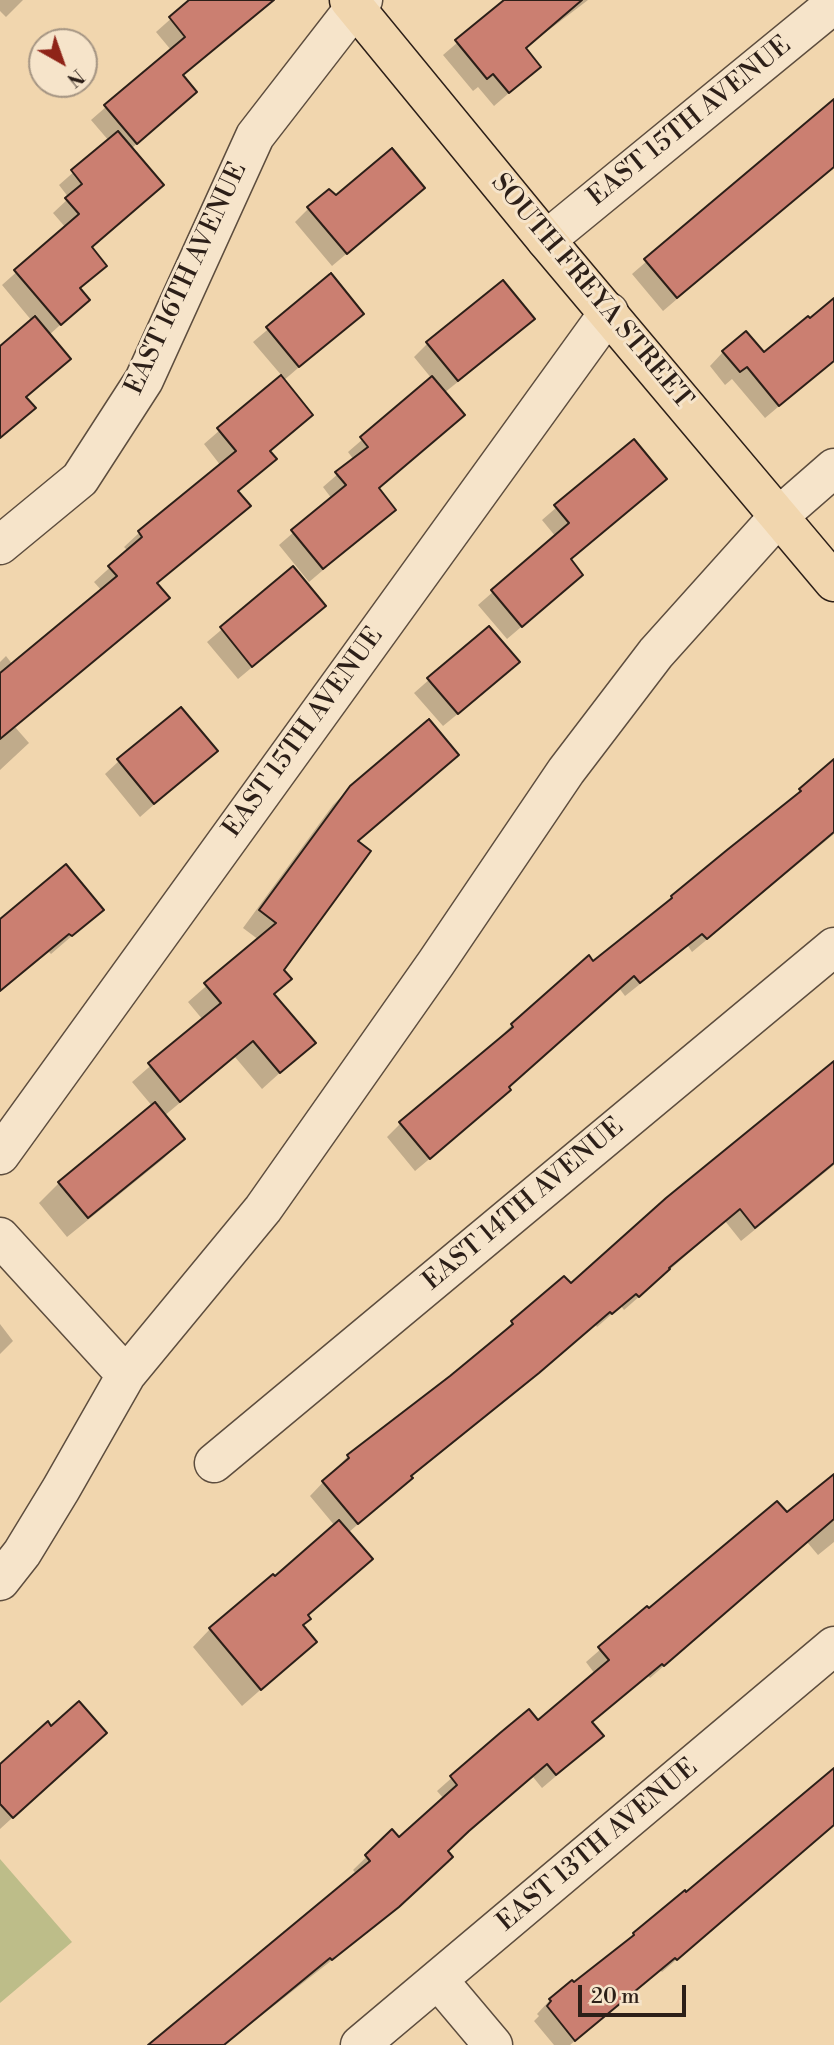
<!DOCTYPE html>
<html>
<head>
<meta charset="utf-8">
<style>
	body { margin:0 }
	#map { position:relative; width:834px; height:2045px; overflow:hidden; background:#f1d6ae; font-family:"Libre Bodoni",serif }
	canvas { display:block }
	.north { position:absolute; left:28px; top:28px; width:70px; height:70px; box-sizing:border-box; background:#f6e4ca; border:2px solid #a59583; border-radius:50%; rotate:140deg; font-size:19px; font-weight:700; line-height:28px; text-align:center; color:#2c1f18 }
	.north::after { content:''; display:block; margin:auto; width:24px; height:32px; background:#8f2418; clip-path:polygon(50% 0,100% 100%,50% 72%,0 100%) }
	.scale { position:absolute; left:578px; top:1985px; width:108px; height:32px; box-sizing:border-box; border:4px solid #2c1f18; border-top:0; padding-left:9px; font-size:21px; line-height:24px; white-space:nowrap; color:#2c1f18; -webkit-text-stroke:5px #f6e4ca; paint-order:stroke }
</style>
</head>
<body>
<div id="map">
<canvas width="834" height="2045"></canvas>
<div class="north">N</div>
<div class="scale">20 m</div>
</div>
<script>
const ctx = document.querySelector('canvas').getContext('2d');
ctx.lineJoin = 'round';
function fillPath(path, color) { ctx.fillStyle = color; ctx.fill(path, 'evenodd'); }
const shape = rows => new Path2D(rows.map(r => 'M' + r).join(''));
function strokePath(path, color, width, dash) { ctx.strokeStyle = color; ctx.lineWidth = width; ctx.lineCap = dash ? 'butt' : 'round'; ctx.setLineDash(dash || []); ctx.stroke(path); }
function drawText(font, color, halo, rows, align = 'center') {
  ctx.font = font + ' "Libre Bodoni",serif'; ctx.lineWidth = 6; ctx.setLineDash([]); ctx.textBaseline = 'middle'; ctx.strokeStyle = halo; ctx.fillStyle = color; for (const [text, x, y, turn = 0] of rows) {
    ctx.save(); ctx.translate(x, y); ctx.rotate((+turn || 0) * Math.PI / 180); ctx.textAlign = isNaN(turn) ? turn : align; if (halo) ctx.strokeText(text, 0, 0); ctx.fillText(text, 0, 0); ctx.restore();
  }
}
fillPath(shape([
	[0,1859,72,1942,0,2003]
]), '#bdbd89');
fillPath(shape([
	[0,0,23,0,6,17,0,11],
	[192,0,253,0,261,9,182,76,195,92,131,149,90,248,105,266,79,290,88,300,49,335,69,359,25,399,33,408,0,438,0,348,32,321,2,285,66,228,53,213,69,198,59,185,109,141,91,120,171,50,156,32],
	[507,0,588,0,524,49,539,67,494,106,478,87,473,91,443,55],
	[834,99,834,165,663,311,632,274],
	[336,197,409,201,332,266,295,222,309,208],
	[331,276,362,313,283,381,311,415,269,452,275,458,237,492,248,506,156,584,168,598,15,727,29,743,0,770,0,662,6,656,13,665,102,591,94,582,128,551,124,547,139,533,221,466,204,444,282,376,253,342],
	[834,300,834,360,765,418,732,379,725,385,710,366,723,352,764,354],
	[533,319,519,333,444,393,463,415,377,490,394,510,309,582,279,545,332,499,323,487,354,460,348,452,432,379,414,357,428,343],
	[633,441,651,492,569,561,567,588,507,639,478,605,556,537,542,520],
	[293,569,310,619,238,679,207,642],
	[488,628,504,676,443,726,414,693],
	[215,751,140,817,105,774,119,761],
	[457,755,357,843,282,970,290,979,273,996,313,1043,262,1089,235,1057,164,1116,183,1139,163,1159,67,1237,39,1203,59,1183,153,1107,132,1082,203,1020,188,1002,259,940,243,928,333,805,351,787],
	[834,762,834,834,692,952,688,946,625,996,619,988,507,1088,509,1090,495,1104,415,1171,387,1137,400,1124,500,1040,498,1039,512,1025,659,911],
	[102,910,51,954,49,952,0,992,0,921],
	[834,1064,834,1165,741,1241,725,1221,624,1310,621,1306,597,1327,595,1324,523,1387,410,1478,348,1533,371,1559,307,1617,301,1626,315,1642,242,1706,193,1647,210,1629,275,1579,335,1526,310,1496,348,1456,376,1437,500,1337,512,1322,570,1285],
	[0,1324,13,1341,0,1354],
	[834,1476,834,1542,818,1555,807,1542,650,1678,648,1676,591,1723,588,1749,542,1788,533,1777,446,1852,437,1871,383,1920,224,2045,151,2045,357,1875,353,1870,392,1832,399,1839,444,1799,437,1791,501,1734,538,1722,595,1674,586,1662,647,1609,648,1611,786,1515],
	[85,1752,0,1829,0,1766],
	[834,1770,834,1826,662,1972,660,1970,570,2045,554,2045,534,2021,539,2016,537,2014,550,2000,574,1985,621,1948]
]), '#0003');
const building = shape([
	[189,0,274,0,183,75,197,92,137,144,104,105,185,37,169,17,189,0],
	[504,0,582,0,526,48,541,67,509,93,493,74,487,79,455,40,504,0],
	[834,99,834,167,677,298,644,259,834,99],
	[118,131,164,185,92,247,107,266,80,288,90,300,61,325,14,270,79,214,65,198,82,184,71,170,118,131],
	[392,148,425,188,347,254,307,207,329,189,336,195,392,148],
	[331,273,364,314,299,367,266,327,331,273],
	[503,280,535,319,458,381,426,342,503,280],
	[834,298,834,361,779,406,747,367,740,372,722,351,746,331,764,352,808,316,810,318,834,298],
	[35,316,71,359,26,397,36,408,0,438,0,346,35,316],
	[281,375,313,415,270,451,277,459,238,491,251,506,157,583,170,598,0,739,0,673,117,576,108,566,142,537,138,531,236,451,217,428,281,375],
	[432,376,465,415,379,488,396,510,323,569,291,530,346,485,335,472,368,447,360,437,432,376],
	[634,439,667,479,571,559,583,575,522,627,491,590,569,523,554,505,634,439],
	[293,566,326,606,252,667,220,627,293,566],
	[489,626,520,662,458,714,427,678,489,626],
	[181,707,218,751,154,804,117,759,181,707],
	[429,719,459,755,358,841,371,851,284,970,292,979,274,994,316,1043,280,1073,253,1041,180,1102,148,1063,221,1003,204,983,276,923,259,910,350,786,429,719],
	[834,759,834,832,707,939,702,934,640,983,634,976,509,1087,511,1090,430,1159,399,1122,513,1027,511,1024,589,955,593,961,672,898,671,896,727,850,801,791,799,789,834,759],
	[66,864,104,910,72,936,69,934,0,991,0,919,66,864],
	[834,1061,834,1163,755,1228,740,1209,669,1268,670,1269,639,1297,636,1294,612,1314,610,1312,539,1373,411,1476,413,1478,358,1524,322,1481,349,1458,347,1455,450,1376,513,1324,511,1321,564,1276,571,1283,666,1198,834,1061],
	[155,1102,185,1139,88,1218,58,1182,155,1102],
	[834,1474,834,1519,664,1666,662,1664,592,1722,604,1736,556,1775,547,1764,469,1831,448,1851,453,1857,399,1907,332,1960,330,1958,224,2045,148,2045,370,1861,365,1855,392,1829,399,1837,457,1785,450,1776,500,1733,529,1709,538,1720,609,1660,598,1647,647,1606,649,1608,777,1501,787,1512,834,1474],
	[339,1520,373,1559,308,1615,311,1619,303,1625,317,1642,261,1690,209,1628,273,1574,275,1576,339,1520],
	[79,1701,107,1733,13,1818,0,1804,0,1764,48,1721,51,1726,79,1701],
	[834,1768,834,1825,677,1960,675,1958,575,2041,547,2006,551,2001,549,1999,572,1980,574,1982,634,1935,633,1933,685,1890,686,1892,834,1768]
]);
fillPath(building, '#cb7f71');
strokePath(building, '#2c1f18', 2);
const minor = shape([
	[546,240,834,4],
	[0,545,80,479,144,380,255,136,355,7,363,0],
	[0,1155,609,312],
	[0,1237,126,1375],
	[214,1463,834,947],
	[0,1581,22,1553,61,1489,126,1375,263,1209,436,963,566,771,656,653,779,516,834,468],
	[439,1981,493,2045],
	[360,2045,834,1646]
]);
const major = shape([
	[349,0,546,240,834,582]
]);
strokePath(minor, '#5d4d3e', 41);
strokePath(major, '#2c1f18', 41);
strokePath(minor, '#f6e4ca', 38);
strokePath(major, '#f1d6ae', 38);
drawText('26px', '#2c1f18', '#f6e4ca', [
	["EAST 15TH AVENUE",690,122,-39],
	["EAST 16TH AVENUE",187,279,-65],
	["SOUTH FREYA STREET",591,292,50],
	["EAST 15TH AVENUE",304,733,-54],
	["EAST 14TH AVENUE",524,1205,-40],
	["EAST 13TH AVENUE",598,1846,-40]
]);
</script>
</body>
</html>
